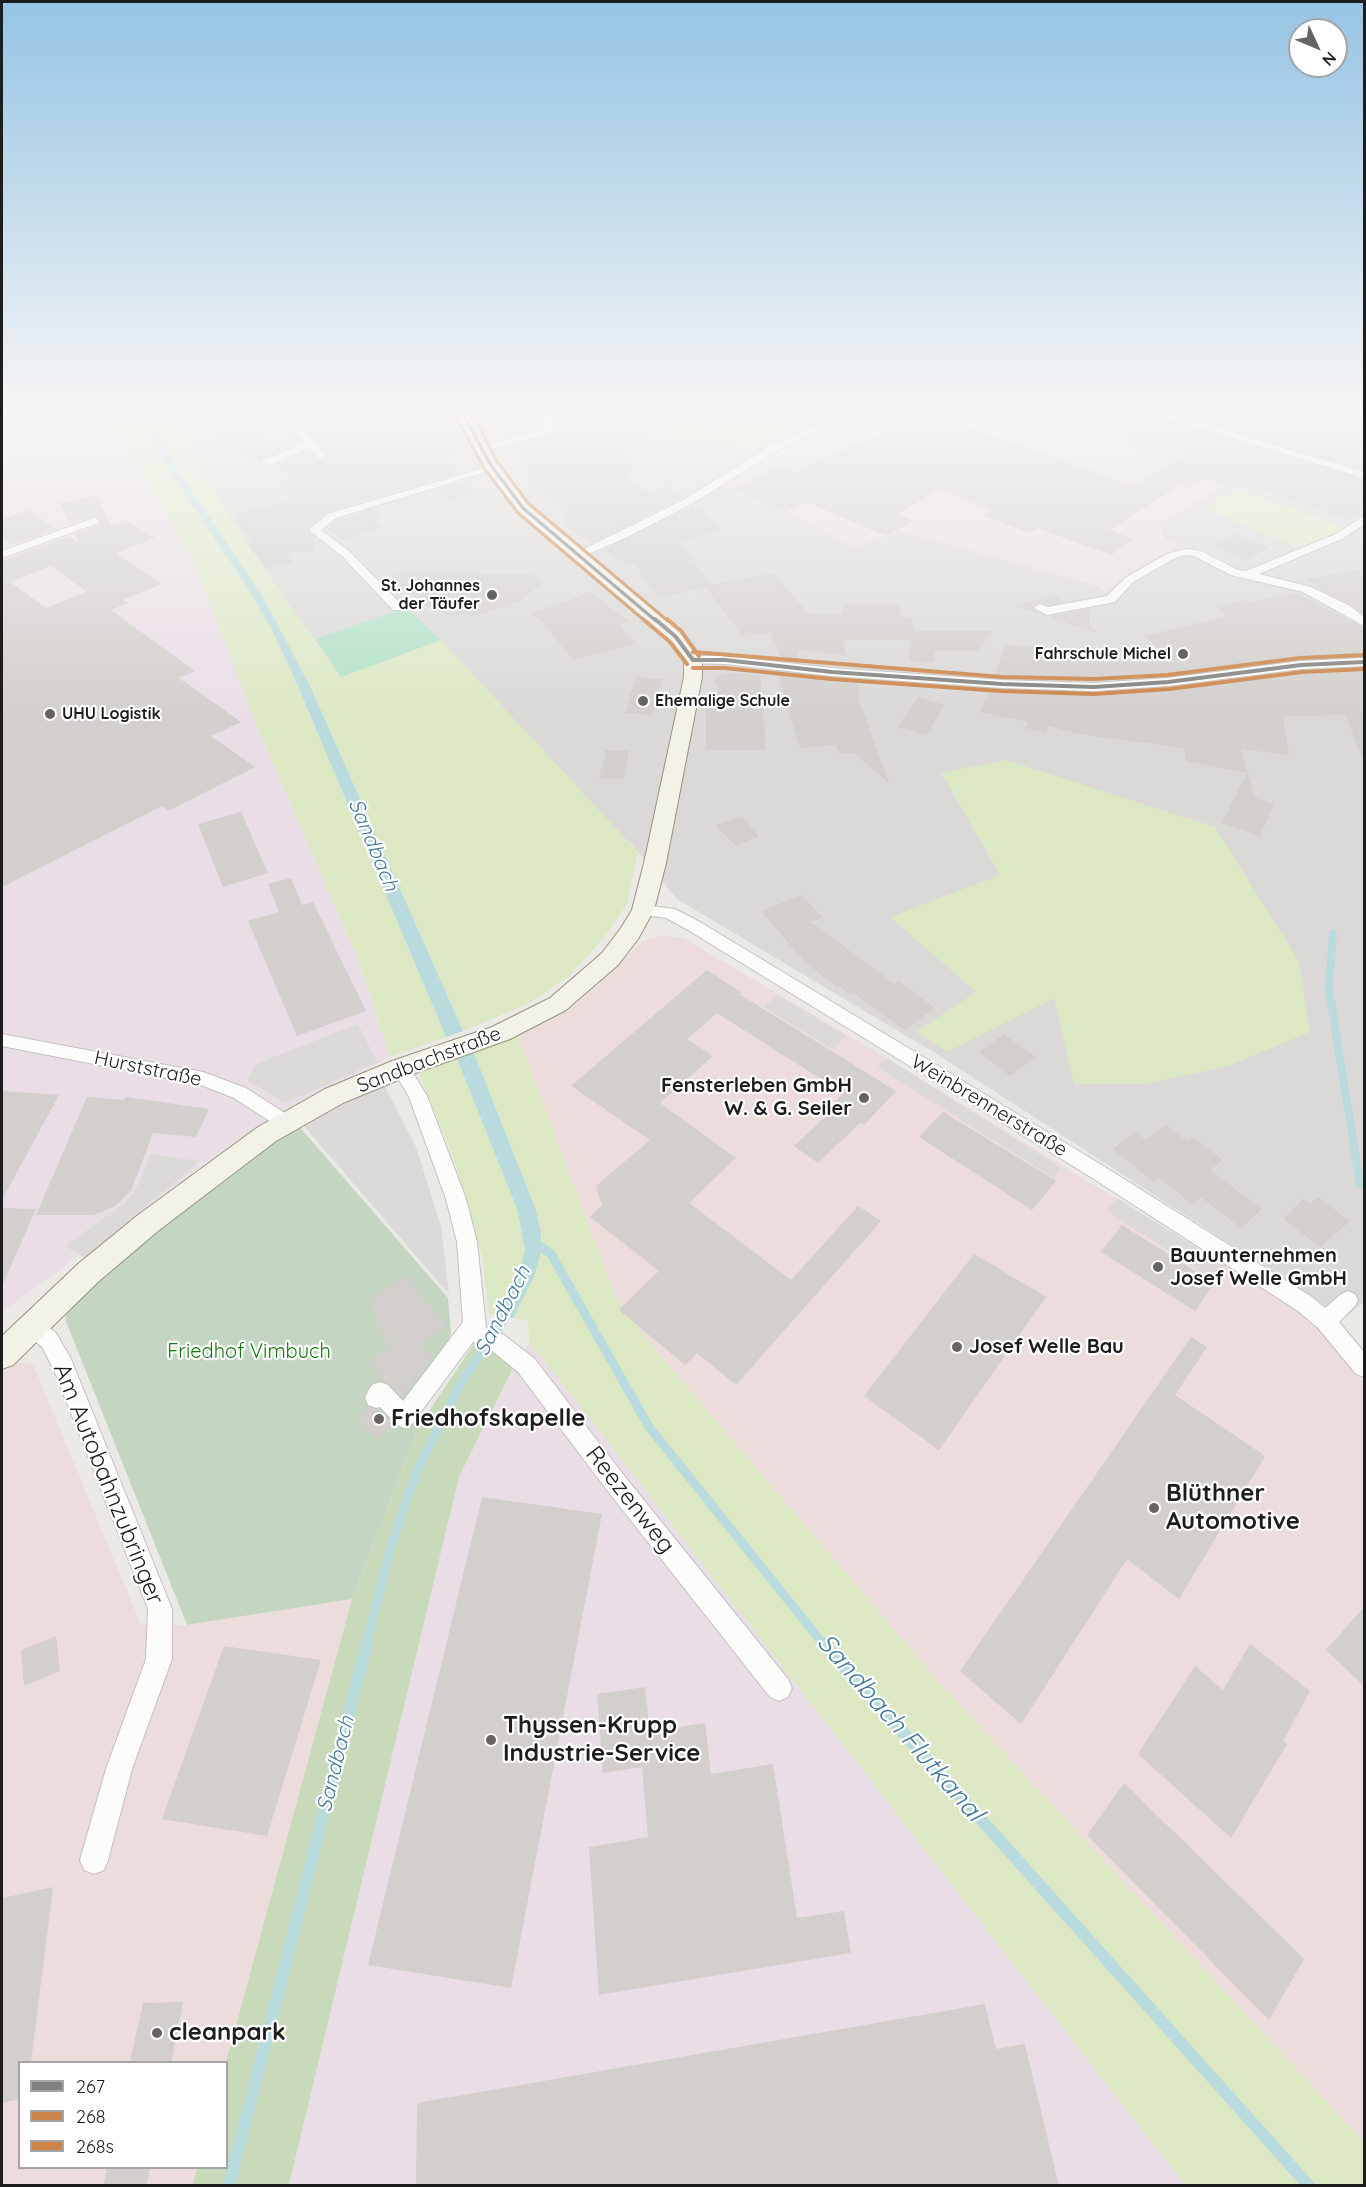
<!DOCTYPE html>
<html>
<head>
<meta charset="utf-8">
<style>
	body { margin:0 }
	#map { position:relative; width:1366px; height:2187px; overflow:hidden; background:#ebe9e6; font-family:Quicksand,sans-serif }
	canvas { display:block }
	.frame { position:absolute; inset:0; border:3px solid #1d1d1d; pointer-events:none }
	.legend { position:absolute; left:18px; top:2061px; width:210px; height:108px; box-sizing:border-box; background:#fff; border:2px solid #a5a5a5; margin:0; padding:8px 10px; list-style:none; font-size:18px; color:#1d1d1d }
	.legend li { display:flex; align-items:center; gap:12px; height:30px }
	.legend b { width:30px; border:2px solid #a5a5a5 }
	.north { position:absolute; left:1288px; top:18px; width:60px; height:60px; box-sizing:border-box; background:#fff; border:2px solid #a5a5a5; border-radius:50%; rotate:134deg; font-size:16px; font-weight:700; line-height:24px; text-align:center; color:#1d1d1d }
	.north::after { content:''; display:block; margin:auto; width:21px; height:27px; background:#656463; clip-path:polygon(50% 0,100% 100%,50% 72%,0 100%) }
</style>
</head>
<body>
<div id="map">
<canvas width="1366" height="2187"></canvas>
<div class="frame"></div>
<ul class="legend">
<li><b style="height:8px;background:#808080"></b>267</li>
<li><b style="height:8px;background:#cb8347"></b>268</li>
<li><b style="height:8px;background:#cb8347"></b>268s</li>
</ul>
<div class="north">N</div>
</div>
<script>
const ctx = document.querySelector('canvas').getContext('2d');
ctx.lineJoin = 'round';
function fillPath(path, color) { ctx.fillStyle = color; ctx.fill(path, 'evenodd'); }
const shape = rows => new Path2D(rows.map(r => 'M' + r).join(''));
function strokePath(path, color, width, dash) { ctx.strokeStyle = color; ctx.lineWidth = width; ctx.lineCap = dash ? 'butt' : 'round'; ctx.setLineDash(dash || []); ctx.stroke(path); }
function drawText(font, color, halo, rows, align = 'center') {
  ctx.font = font + ' Quicksand,sans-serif'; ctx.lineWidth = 4.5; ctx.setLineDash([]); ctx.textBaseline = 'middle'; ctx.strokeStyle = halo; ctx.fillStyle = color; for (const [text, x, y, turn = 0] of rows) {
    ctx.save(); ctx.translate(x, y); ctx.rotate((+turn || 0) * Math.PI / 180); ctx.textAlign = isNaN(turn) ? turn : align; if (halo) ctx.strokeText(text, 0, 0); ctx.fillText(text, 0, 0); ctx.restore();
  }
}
fillPath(shape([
	[174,413,1364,413,1364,1302,1344,1318,940,1056,677,899,629,841,341,677,264,569,211,489]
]), '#dad9d7');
fillPath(shape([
	[664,935,685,939,878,1053,1364,1350,1364,2142,936,1679,644,1336,615,1296,518,1036,571,1008,597,986,633,950,644,941],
	[18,1362,33,1364,141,1625,188,1625,352,1599,226,2062,20,2062,20,2168,197,2168,192,2185,2,2186,2,1366]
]), '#eddcdc');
fillPath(shape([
	[2,413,108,413,193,560,259,731,358,959,390,1057,232,1144,2,1312],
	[861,413,1056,413,1074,419,1222,487,1158,524,1166,540,1176,543,1172,550,1129,573,1106,592,1094,585,900,531,855,547,802,519,724,486,773,454,828,426],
	[529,1344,545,1361,1185,2185,289,2186,459,1477,515,1364]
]), '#e9dee6');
fillPath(shape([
	[108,413,143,413,162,460,243,581,271,628,297,684,446,1037,390,1057,358,959,259,731,193,560],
	[151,413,172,413,211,489,264,569,341,677,441,640,638,852,627,904,604,938,569,976,530,1003,463,1031,310,686,264,599,176,467],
	[729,415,787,420,800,424,752,449,676,434,684,427,717,432],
	[1237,489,1346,528,1297,548,1205,508],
	[1006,760,1215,827,1299,961,1310,1032,1228,1066,1145,1084,1074,1084,1054,998,947,1052,916,1032,976,992,890,917,1000,875,941,773],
	[518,1036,615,1296,644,1336,936,1679,1364,2142,1364,2185,1185,2185,545,1361,529,1344,528,1321,513,1318,533,1278,541,1233,536,1210,474,1053],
	[457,1059,517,1209,525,1249,520,1273,499,1315,489,1314,483,1260,455,1163,418,1071]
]), '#dce8c4');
fillPath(shape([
	[475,1342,495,1351,515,1364,459,1477,289,2185,192,2186,197,2168,226,2168,226,2062,352,1599,419,1426]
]), '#c9dabb');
fillPath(shape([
	[298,1125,448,1298,451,1333,437,1371,399,1403,419,1426,352,1599,187,1625,65,1319,73,1299,169,1211]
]), '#c4d6c2');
fillPath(shape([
	[406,608,441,640,341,677,315,639]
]), '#b1e2c7');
fillPath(shape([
	[725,446,754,451,716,475,706,472,720,463,709,461],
	[609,467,636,468,630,476,663,477,663,481,670,480,672,476,693,476,687,486,670,485,654,491,669,500,633,495,640,487],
	[367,561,408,596,373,608,351,588,355,575],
	[702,591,709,597,657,606,650,600],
	[778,995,846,1036,832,1049,764,1007],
	[358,1024,377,1062,285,1103,247,1080,256,1064],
	[887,1058,1061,1168,1054,1178,877,1067],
	[383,1083,416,1147,441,1226,449,1294,303,1125],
	[151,1154,200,1161,85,1258,65,1246,124,1204,137,1187],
	[1117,1198,1226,1266,1215,1280,1106,1211]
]), '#dbdad9');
fillPath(shape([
	[143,413,151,413,176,467,264,599,310,686,463,1031,446,1037,297,684,271,628,243,581,162,460],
	[474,1053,536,1210,541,1233,540,1256,533,1279,513,1318,499,1315,520,1273,525,1249,517,1209,457,1059]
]), '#b9dbde');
strokePath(shape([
	[1333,934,1329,989,1360,1184]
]), '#b9dbde', 8);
strokePath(shape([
	[533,1242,551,1254,649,1427,824,1645],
	[366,1645,391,1547,416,1473,462,1381,498,1330,509,1308]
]), '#b9dbde', 9);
strokePath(shape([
	[823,1643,1309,2186],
	[229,2186,367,1643]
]), '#b9dbde', 12);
fillPath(shape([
	[382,413,423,413,455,436,436,441,456,455,442,459,462,470,327,512,307,530,315,538,314,551,286,553,293,562,267,569,248,545,254,543,234,519,237,518,234,514,293,500,283,491,294,488,285,483,298,478,272,466,308,451,315,459,327,460,327,453,313,437,321,434,312,423,338,418,348,428],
	[598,413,618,413,661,456,613,436,609,442,633,460,629,482,649,493,667,486,683,497,592,543,562,523,567,522,562,516,568,515,523,468,519,444,548,436,555,430,556,420],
	[1108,413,1149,413,1365,480,1365,509,1350,520,1227,479,1224,484,1205,478,1187,488,1180,485,1109,530,1134,539,1111,555,1037,528,1029,533,983,515,993,510,939,489,898,514,914,521,886,536,806,502,786,512,732,489,780,466,796,472,863,440,868,441,921,416,939,423,946,419,1131,485,1193,452,1127,430,1133,426,1107,417],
	[1175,413,1345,413,1365,419,1365,470],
	[531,418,536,423,542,422,542,426,517,435,514,420],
	[222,424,283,450,260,461,244,454,248,452,218,431],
	[460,482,476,493,452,501,436,490],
	[96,495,111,525,125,520,155,538,116,553,162,584,123,600,128,603,111,610,195,671,179,678,241,722,211,736,255,767,168,811,162,806,2,887,2,561,69,536,79,543,75,534,99,525,101,520,93,516,70,524,60,503],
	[51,566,87,592,46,608,10,582],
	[693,505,725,529,680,542,711,585,773,573,808,613,843,614,842,604,898,604,901,617,911,617,914,631,992,631,979,651,934,651,934,663,909,661,911,640,844,640,845,655,798,650,796,662,782,660,770,632,743,636,706,588,657,597,634,563,627,565,603,550],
	[372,509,382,516,372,519,382,527,342,540,327,528,337,520],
	[29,510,57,529,12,545,2,537,2,520],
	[1236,534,1269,548,1246,561,1213,546],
	[1365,569,1365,615,1351,604,1318,588,1306,579],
	[409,571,536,575,534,579,544,582,520,601,479,615,470,616,466,613,452,616,424,605,391,577],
	[590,592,630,622,619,625,636,644,573,660,544,624,531,614],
	[1296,593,1365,628,1365,656,1301,659,1168,676,1094,681,994,677,1006,645,1091,650,1092,662,1176,662,1144,636,1227,616,1215,606,1249,600,1251,602],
	[1057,596,1064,602,1048,605,1039,602,1033,606,1033,610,1042,615,1014,606],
	[1089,609,1089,624,1100,634,1049,617],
	[1365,668,1365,759,1362,759,1346,715,1283,716,1289,755,1241,749,1255,798,1274,804,1260,836,1222,823,1247,773,1186,761,1184,748,1086,735,1048,726,1046,732,1025,728,1028,722,980,712,989,689,1094,693,1168,688,1301,671],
	[725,673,760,675,766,750,706,750,706,712,709,697,720,689,713,679],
	[788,673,848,679,849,682,858,683,859,701,889,783,854,753,839,754,836,745,800,748,778,676,790,677],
	[636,677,663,679,652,715,625,713],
	[918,697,945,705,926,735,898,727],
	[606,750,629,751,623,779,599,778],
	[241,812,268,873,223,887,198,824],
	[742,816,759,837,735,845,715,825],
	[291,878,302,905,313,902,366,1011,297,1036,248,921,279,912,268,884],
	[802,895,823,918,811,922,894,984,899,981,935,1008,904,1030,854,993,851,995,840,986,838,988,804,961,761,911],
	[707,970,741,992,739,994,896,1091,864,1125,860,1123,818,1163,794,1146,836,1107,832,1104,843,1093,717,1013,687,1039,713,1056,660,1103,736,1158,689,1203,791,1280,858,1206,881,1221,736,1385,697,1353,685,1365,619,1310,659,1271,590,1217,602,1205,596,1186,650,1140,571,1086],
	[1004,1034,1036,1057,1010,1076,979,1052],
	[2,1091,59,1095,2,1200],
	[87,1097,124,1100,126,1097,209,1109,196,1137,153,1133,131,1191,115,1206,94,1215,36,1215],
	[943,1112,1056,1181,1032,1210,919,1137],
	[1166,1125,1187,1141,1193,1137,1223,1160,1210,1170,1262,1209,1241,1228,1201,1197,1192,1204,1159,1178,1154,1182,1113,1149,1135,1132,1146,1140],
	[1318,1197,1350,1221,1320,1247,1284,1219,1303,1199,1310,1204],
	[2,1208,36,1209,2,1286],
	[1122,1225,1214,1283,1195,1311,1101,1252],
	[974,1254,1046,1297,939,1450,864,1396],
	[405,1276,447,1326,421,1344,433,1358,401,1396,384,1381,368,1361,388,1347,369,1301],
	[1191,1337,1207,1347,1175,1395,1265,1456,1179,1599,1127,1559,1021,1724,960,1671],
	[368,1407,379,1410,395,1426,377,1441,356,1417],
	[482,1497,602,1514,511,1988,368,1965],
	[1365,1606,1365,1687,1326,1650],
	[56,1636,60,1671,24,1686,21,1650],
	[1250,1644,1310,1691,1283,1741,1287,1744,1231,1838,1138,1754,1195,1666,1223,1690],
	[224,1646,321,1660,267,1836,162,1819],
	[645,1687,650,1731,705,1723,711,1774,773,1764,797,1918,844,1911,851,1953,599,1995,589,1847,648,1837,642,1767,603,1773,597,1694],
	[1124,1783,1304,1959,1269,2020,1087,1835],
	[53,1887,31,2062,20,2062,20,2099,2,2103,2,1898],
	[183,2002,171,2062,130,2062,143,2003],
	[985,2004,996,2049,1025,2044,1059,2186,416,2186,417,2103],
	[107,2168,150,2168,146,2186,103,2186]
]), '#d2cfcc');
const street = shape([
	[281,413,290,413,325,454,325,458,317,458,309,448,270,465,262,465,262,461,305,443,281,413],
	[544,413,554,413,554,428,547,434,482,452,477,449,541,430,544,427,544,413],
	[841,413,853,413,775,452,693,503,627,537,582,557,578,558,572,555,685,499,767,448,841,413],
	[1061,413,1075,413,1081,417,1076,420,1061,413],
	[1151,413,1166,413,1364,472,1364,478,1151,413],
	[490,466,499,468,336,518,321,530,350,552,401,604,401,610,393,610,342,556,309,530,328,514,490,466],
	[1364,516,1364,524,1344,538,1259,574,1311,587,1350,606,1364,617,1364,626,1303,592,1231,575,1194,556,1186,555,1175,558,1133,582,1115,602,1047,615,1034,608,1040,604,1048,607,1107,596,1125,578,1167,554,1186,549,1201,551,1238,570,1246,571,1336,534,1364,516],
	[94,518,99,521,98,523,2,558,2,551,94,518],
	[693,656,725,656,832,668,1002,680,1094,683,1168,678,1301,661,1364,658,1364,666,1301,669,1168,686,1094,691,1002,688,832,676,725,664,689,663,687,660,689,657,693,656],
	[643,905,675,909,700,922,1100,1164,1312,1297,1325,1308,1341,1294,1348,1291,1355,1294,1358,1300,1355,1306,1339,1322,1364,1352,1364,1377,1356,1374,1318,1328,1298,1311,1086,1174,688,930,666,918,637,914,635,910,637,906,643,905],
	[2,1034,203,1072,246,1088,291,1117,294,1122,291,1127,285,1129,279,1127,234,1098,201,1085,2,1046,2,1034],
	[401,1061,407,1063,427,1096,466,1199,477,1242,486,1328,504,1335,534,1358,622,1473,788,1679,792,1688,788,1697,779,1701,770,1697,606,1489,518,1372,490,1349,473,1342,412,1424,404,1428,396,1424,380,1407,376,1408,368,1405,365,1398,368,1391,372,1385,380,1382,388,1385,403,1401,463,1322,457,1242,446,1199,409,1097,392,1068,395,1063,401,1061],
	[31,1316,38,1318,56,1333,71,1359,172,1609,172,1659,132,1769,108,1860,104,1870,94,1874,84,1870,80,1860,106,1769,146,1659,148,1609,54,1370,42,1347,24,1332,21,1325,24,1318,31,1316]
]);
const secondary = shape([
	[456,413,470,413,497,463,528,505,682,633,702,660,702,677,666,863,654,910,638,939,618,965,566,1010,510,1039,410,1075,343,1103,276,1141,158,1231,98,1282,13,1365,2,1369,2,1336,78,1264,138,1215,258,1127,325,1089,392,1061,492,1027,550,998,602,953,621,928,632,910,644,863,684,677,684,660,670,641,518,511,483,464,456,413]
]);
strokePath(street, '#c2c1c0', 2);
strokePath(secondary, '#95947e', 2);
fillPath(street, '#fcfcfb');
fillPath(secondary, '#f3f2e9');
strokePath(shape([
	[463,413,490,464,523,508,656,621]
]), '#808080', 3);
strokePath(shape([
	[655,619,676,637,693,660],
	[693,660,725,660,832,672,1002,684,1094,687,1168,682,1301,665,1364,662]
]), '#808080', 4);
strokePath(shape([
	[456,417,484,468,518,513,645,621]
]), '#cb8347', 3);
strokePath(shape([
	[643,619,670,642,687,664],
	[693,668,725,668,831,679,1001,691,1094,694,1169,689,1302,672,1364,669]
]), '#cb8347', 4);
strokePath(shape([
	[472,413,496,460,528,503,668,621]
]), '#cb8347', 3);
strokePath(shape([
	[667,619,681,631,699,656],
	[693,652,1002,677,1094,679,1167,675,1300,658,1364,655]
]), '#cb8347', 4);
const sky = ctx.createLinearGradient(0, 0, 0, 720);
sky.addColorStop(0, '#95c4e4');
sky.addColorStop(0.57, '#f6f5f4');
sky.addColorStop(1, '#f6f5f400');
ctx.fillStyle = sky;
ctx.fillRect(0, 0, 1366, 720);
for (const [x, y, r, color] of [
	[492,595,6,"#656463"],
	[1183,654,6,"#656463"],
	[643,701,6,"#656463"],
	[50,714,6,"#656463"],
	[864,1098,6,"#656463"],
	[1158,1267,6,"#656463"],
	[957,1347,6,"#656463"],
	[379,1419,6,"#656463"],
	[1154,1508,6,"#656463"],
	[491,1740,6,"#656463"],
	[157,2033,6,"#656463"]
]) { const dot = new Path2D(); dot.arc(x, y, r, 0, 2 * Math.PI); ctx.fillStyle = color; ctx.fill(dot); strokePath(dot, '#fff', 2); }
drawText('bold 16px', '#1d1d1d', '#fff', [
	["St. Johannes",480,586],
	["der Täufer",480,604],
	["Fahrschule Michel",1171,654],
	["Ehemalige Schule",655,701,"left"],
	["UHU Logistik",62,714,"left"]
], 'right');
drawText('20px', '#1d1d1d', '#fff', [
	["Sandbachstraße",429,1060,-21],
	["Hurststraße",148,1069,12],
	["Weinbrennerstraße",989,1106,31]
]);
drawText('bold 20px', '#1d1d1d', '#fff', [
	["Fensterleben GmbH",852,1086,"right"],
	["W. & G. Seiler",852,1109,"right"],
	["Bauunternehmen",1170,1256],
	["Josef Welle GmbH",1170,1279],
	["Josef Welle Bau",969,1347]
], 'left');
drawText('20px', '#11780d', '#fff', [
	["Friedhof Vimbuch",249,1352]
]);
drawText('italic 21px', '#457a9b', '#fff', [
	["Sandbach",373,845,67],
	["Sandbach",503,1311,-63],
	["Sandbach",336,1764,-76]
]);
drawText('bold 24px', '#1d1d1d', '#fff', [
	["Friedhofskapelle",391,1419],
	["Blüthner",1166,1494],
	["Automotive",1166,1522],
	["Thyssen-Krupp",503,1726],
	["Industrie-Service",503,1754],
	["cleanpark",169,2033]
], 'left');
drawText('24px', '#1d1d1d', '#fff', [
	["Am Autobahnzubringer",108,1484,68],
	["Reezenweg",630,1500,52]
]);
drawText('italic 26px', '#457a9b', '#fff', [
	["Sandbach Flutkanal",900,1728,49]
]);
</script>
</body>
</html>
